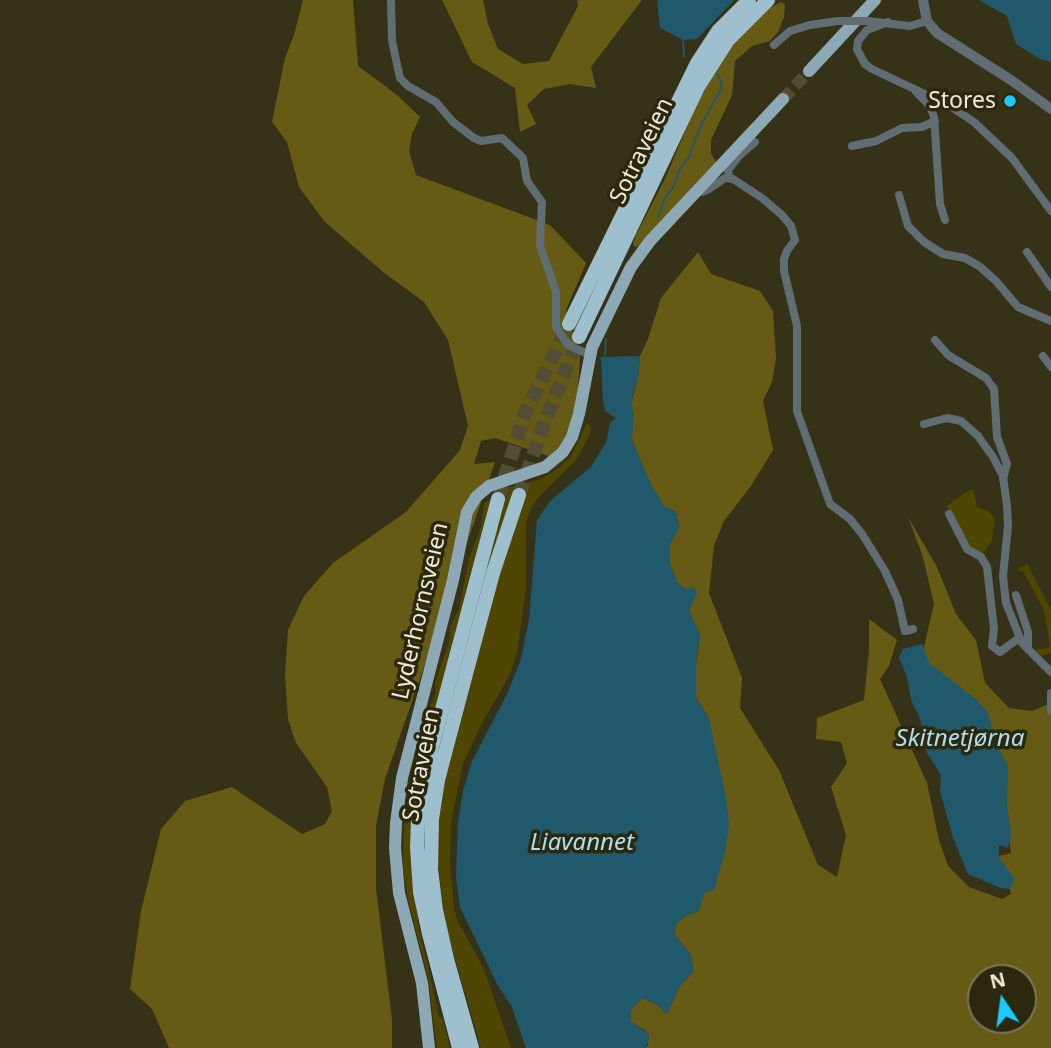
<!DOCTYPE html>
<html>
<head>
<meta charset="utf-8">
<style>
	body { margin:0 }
	#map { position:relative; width:1051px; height:1048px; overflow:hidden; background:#363218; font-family:"Noto Sans",sans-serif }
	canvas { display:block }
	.north { position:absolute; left:967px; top:964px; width:70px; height:70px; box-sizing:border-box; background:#2c280e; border:2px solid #797660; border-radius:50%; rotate:347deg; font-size:19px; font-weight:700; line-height:28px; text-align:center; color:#eceada }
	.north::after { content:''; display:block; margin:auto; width:24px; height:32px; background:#1acafc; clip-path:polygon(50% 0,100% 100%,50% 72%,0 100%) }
</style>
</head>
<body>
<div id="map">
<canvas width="1051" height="1048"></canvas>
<div class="north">N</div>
</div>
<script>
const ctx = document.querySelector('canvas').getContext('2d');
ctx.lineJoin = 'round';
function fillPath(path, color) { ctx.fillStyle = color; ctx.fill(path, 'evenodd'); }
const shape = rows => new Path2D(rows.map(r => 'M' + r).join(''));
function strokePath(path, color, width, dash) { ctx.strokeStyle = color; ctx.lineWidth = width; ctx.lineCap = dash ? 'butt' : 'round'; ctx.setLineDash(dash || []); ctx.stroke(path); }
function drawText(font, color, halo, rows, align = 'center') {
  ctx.font = font + ' "Noto Sans",sans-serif'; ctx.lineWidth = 7; ctx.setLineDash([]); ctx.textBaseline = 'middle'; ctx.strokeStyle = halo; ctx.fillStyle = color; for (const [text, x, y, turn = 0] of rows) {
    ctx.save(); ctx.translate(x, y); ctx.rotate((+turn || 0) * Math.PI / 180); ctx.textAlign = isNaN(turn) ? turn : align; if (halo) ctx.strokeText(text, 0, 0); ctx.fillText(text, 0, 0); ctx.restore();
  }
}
fillPath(shape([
	[587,423,591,427,590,434,577,459,537,499,530,510,526,524,526,587,517,653,510,674,483,721,463,763,451,822,450,864,454,909,458,922,483,967,511,1048,481,1048,451,944,444,913,438,864,440,754,431,925,421,835,466,595,417,782,411,823,411,847,418,923,439,1017,442,1017,450,1048,437,1048,428,977,409,904,403,868,404,820,415,756,427,715,436,693,435,683,450,639,450,627,459,609,469,558,481,527,484,504,504,489,541,479,557,469,570,458],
	[973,489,977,507,988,511,995,519,992,540,982,555,967,546,947,506,963,494],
	[1027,564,1051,610,1051,653,1040,656,1035,650,1050,647,1044,610,1023,571,1020,572,1019,568]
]), '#504604');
fillPath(shape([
	[303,0,353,0,358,66,397,95,420,117,412,134,409,151,416,175,550,225,586,263,566,310,580,357,576,418,563,461,495,438,481,441,474,464,495,462,385,779,376,826,376,888,392,1020,392,1048,169,1048,152,1009,130,989,141,911,161,829,185,801,232,787,302,834,325,824,332,811,327,787,296,743,288,719,285,675,288,630,304,596,333,563,406,512,460,450,468,426,448,340,424,302,383,272,324,221,299,187,287,142,272,122,285,58,294,35],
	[442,0,483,0,488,24,498,49,523,64,549,61,578,6,577,0,642,0,591,67,596,88,570,84,544,89,527,105,536,124,520,132,515,88,472,62],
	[781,2,785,4,784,17,778,32,770,41,752,46,735,61,732,95,711,140,711,154,717,163,639,246,635,247,633,244,636,235,665,179,698,101,718,66,735,42,768,9],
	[698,252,711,274,760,291,773,311,776,358,772,382,763,401,773,450,751,486,724,521,714,546,709,593,742,678,740,708,779,770,818,865,837,877,846,835,831,787,847,763,841,742,816,739,817,718,864,700,869,651,869,619,897,640,889,666,880,679,927,783,939,840,948,866,969,887,1002,899,1011,894,1006,875,995,862,1000,856,1011,853,1005,805,920,664,934,604,923,557,908,517,937,567,956,614,976,640,985,683,1009,708,1032,711,1051,703,1051,1048,645,1048,648,1045,646,1031,631,1022,631,1009,642,998,656,1004,667,1014,679,987,694,971,690,954,674,934,676,924,685,916,699,911,709,719,696,697,696,664,700,635,689,611,685,589,677,582,670,565,670,544,679,527,676,512,664,506,651,485,632,440,631,403,638,378,640,356,648,339,661,298],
	[981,978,1023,978,1023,1020,981,1020]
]), '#665b14');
fillPath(shape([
	[657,0,734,0,697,39,683,40,660,28],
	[979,0,1051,0,1051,62,1040,59,1016,44,1007,16],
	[640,356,638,378,632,397,634,400,631,403,634,415,632,440,651,485,664,506,676,512,679,528,670,544,670,564,677,582,685,589,694,587,697,593,689,611,700,635,696,664,696,697,709,719,726,797,729,824,726,849,714,890,705,892,699,911,685,916,676,924,674,934,690,954,694,971,679,987,667,1014,656,1004,642,998,631,1009,631,1022,649,1034,649,1040,645,1048,526,1048,512,1007,498,986,460,907,456,877,458,823,463,791,472,761,507,694,521,659,529,619,537,520,550,501,591,467,606,442,610,423,616,418,606,412,603,403,601,357],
	[922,644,929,663,976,699,988,713,997,746,1008,766,1007,804,1011,835,1008,848,999,845,999,858,1015,879,1010,889,1000,888,968,874,953,838,940,791,941,775,927,753,921,721,911,700,907,677,899,658,903,649]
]), '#20586c');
strokePath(shape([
	[683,40,684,57],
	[658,217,666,196,673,188,680,169,689,157,701,125,720,91,722,84,718,75],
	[605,355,606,339]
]), '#20586c', 2);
strokePath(shape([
	[783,99,809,71]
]), '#514e35', 12, [12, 6]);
strokePath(shape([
	[519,495,544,424,579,337],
	[498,499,525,413,569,324]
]), '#514e35', 14, [14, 7]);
strokePath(shape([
	[391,0,392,41,400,78,408,86,436,102,453,122,474,138,481,141,502,138,523,158,527,181,542,202,540,246,556,292,556,327,568,345,590,355],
	[867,21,910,26,927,21],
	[888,22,867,30,858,41,857,49,865,64,872,69,950,106,974,122,1012,158,1051,211],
	[774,45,790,31,810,25,838,21],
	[916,92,930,106,934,117,940,204,945,220],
	[852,146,876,141,902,128,922,127,935,121],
	[739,156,755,142],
	[729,178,728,170,739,156,734,151],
	[699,189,702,192,709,189,725,178,733,179,762,198,782,215,791,226,795,240,787,251,784,259,784,271,797,326,797,411,830,504,850,519,862,534,885,571,898,600,905,631,913,629],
	[899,195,908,226,924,242,943,254,965,258,979,266,995,280,1018,307,1051,321],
	[1027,252,1051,287],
	[935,340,948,355,986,378,994,389,997,437,1007,464,1003,479],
	[1043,356,1051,367],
	[924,424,947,418,961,421,978,436,993,457,1003,476,1007,506,1008,526,1003,576,1006,603,1022,643,1051,672],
	[949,514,967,549,981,557,987,567,994,629,992,646,1000,652,1019,638],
	[1016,595,1028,632,1028,648],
	[1051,693,1051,711]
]), '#606d73', 8);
strokePath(shape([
	[923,0,927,21,937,33,1011,80,1051,109]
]), '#606d73', 10);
strokePath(shape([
	[809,71,875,0],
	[429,1048,422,983,399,893,395,848,396,823,402,778,453,580,467,512,476,497,489,486,545,467,563,452,572,437,579,414,592,347,631,267,650,241,783,99]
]), '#8ca9b5', 12);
strokePath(shape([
	[569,324,697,63,718,31,749,0],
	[579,337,698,87,728,40,768,0],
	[459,1048,429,934,420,892,417,847,418,819,432,747,498,499],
	[472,1048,447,959,436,910,431,869,432,819,438,780,458,704,493,573,519,495]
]), '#9ec0ce', 14);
strokePath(shape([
	[838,21,867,21]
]), '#606d73', 8);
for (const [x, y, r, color] of [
	[1010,101,7,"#1acafc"]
]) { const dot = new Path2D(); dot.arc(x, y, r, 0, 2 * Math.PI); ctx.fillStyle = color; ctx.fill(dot); strokePath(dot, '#2c280e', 2.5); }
drawText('23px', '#eceada', '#2c280e', [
	["Stores",996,101]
], 'right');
drawText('23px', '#eceada', '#2c280e', [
	["Sotraveien",642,151,-64],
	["Lyderhornsveien",421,611,-77],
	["Sotraveien",422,765,-79]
]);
drawText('italic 24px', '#aedef1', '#2c280e', [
	["Skitnetjørna",960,739],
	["Liavannet",582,843]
]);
</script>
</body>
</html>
